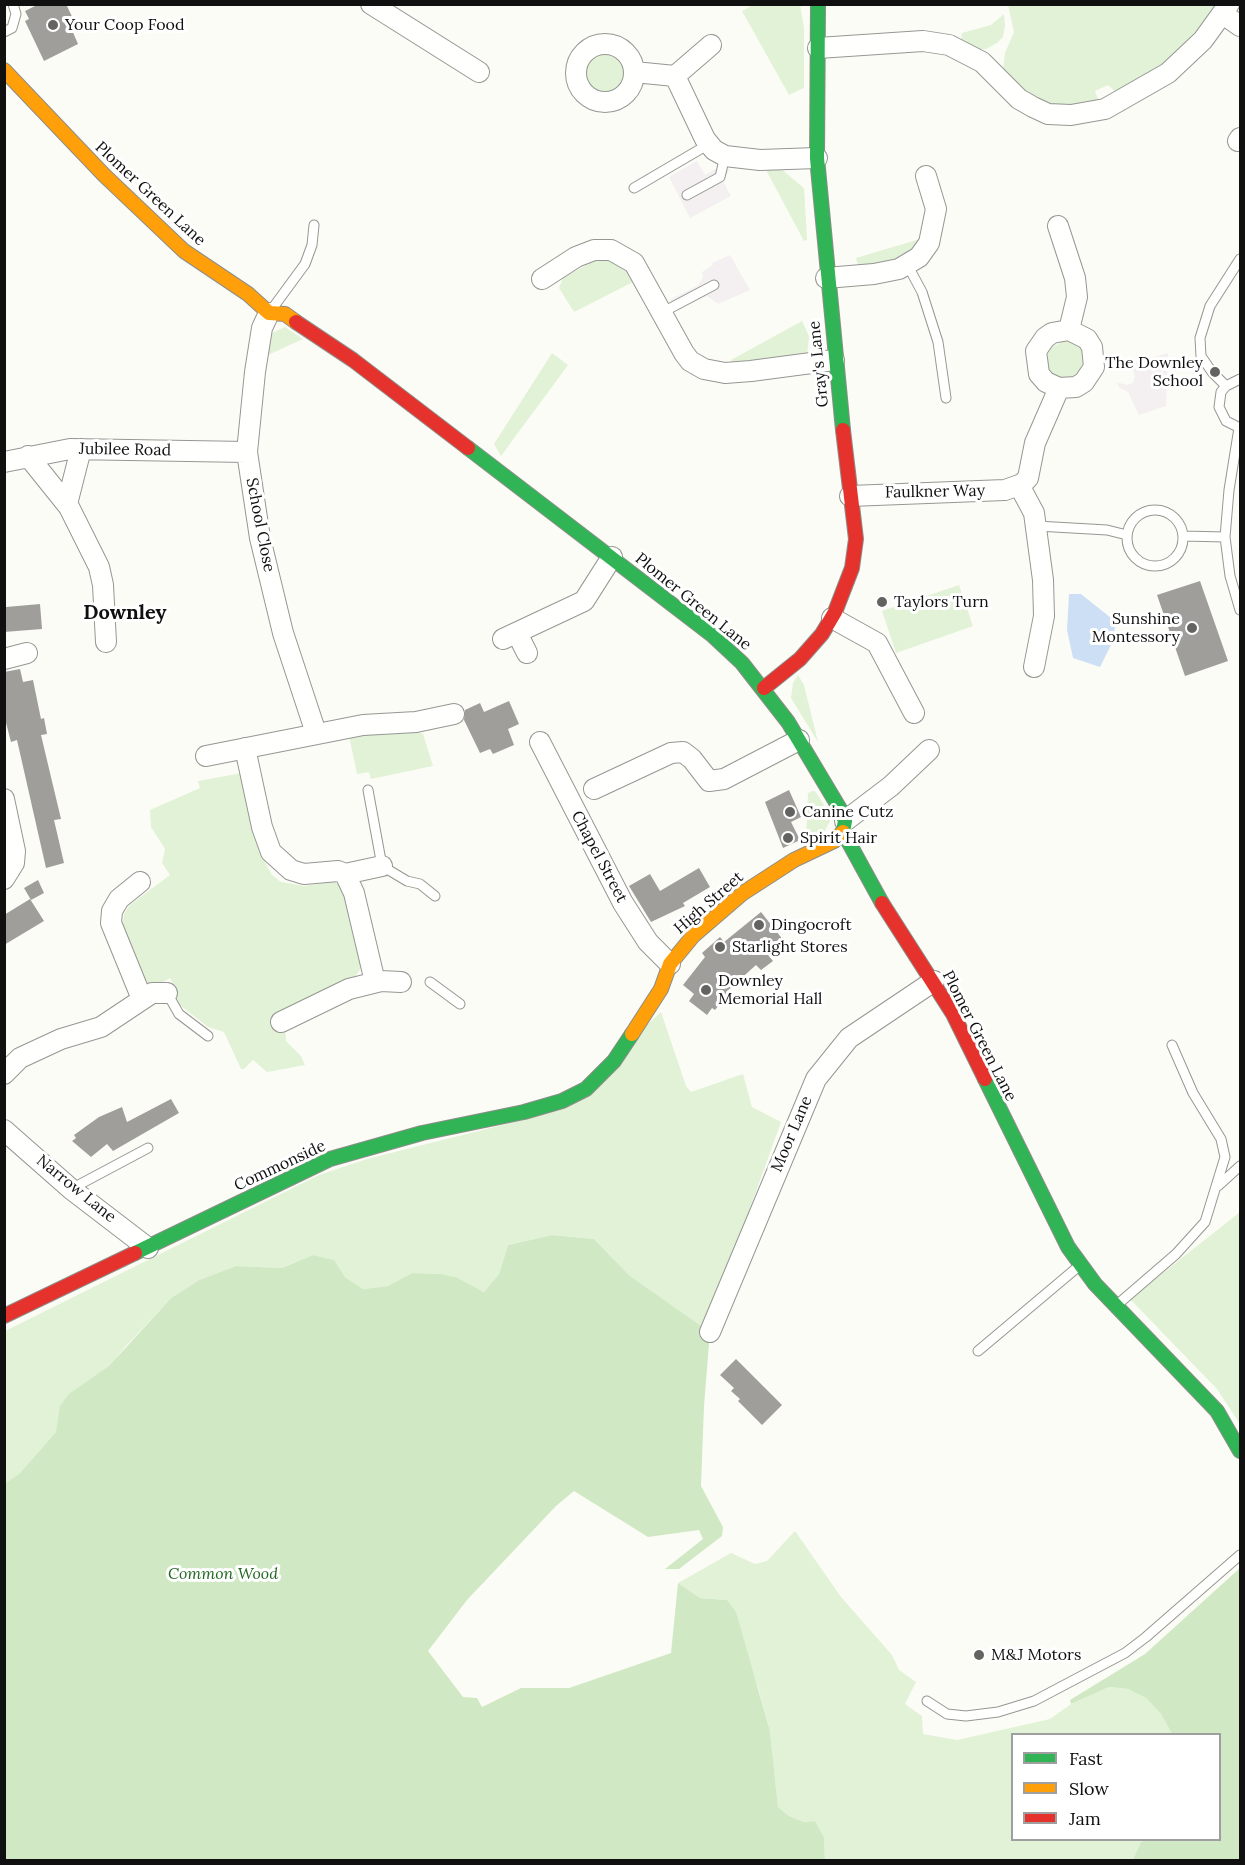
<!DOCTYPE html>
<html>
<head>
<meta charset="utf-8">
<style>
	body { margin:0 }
	#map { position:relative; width:1245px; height:1865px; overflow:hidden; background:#fcfcf6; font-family:Lora,serif }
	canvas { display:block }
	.frame { position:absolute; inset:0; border:6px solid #101010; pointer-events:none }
	.legend { position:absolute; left:1011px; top:1733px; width:210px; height:108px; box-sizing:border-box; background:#fff; border:2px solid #9f9f9f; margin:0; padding:8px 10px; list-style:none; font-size:18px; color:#101010 }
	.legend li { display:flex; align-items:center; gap:12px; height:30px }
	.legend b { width:30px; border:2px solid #9f9f9f }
</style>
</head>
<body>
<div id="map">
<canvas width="1245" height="1865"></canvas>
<div class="frame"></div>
<ul class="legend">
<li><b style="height:8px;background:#30b455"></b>Fast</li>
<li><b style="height:8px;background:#ff9f0a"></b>Slow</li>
<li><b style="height:8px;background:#e5322d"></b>Jam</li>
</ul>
</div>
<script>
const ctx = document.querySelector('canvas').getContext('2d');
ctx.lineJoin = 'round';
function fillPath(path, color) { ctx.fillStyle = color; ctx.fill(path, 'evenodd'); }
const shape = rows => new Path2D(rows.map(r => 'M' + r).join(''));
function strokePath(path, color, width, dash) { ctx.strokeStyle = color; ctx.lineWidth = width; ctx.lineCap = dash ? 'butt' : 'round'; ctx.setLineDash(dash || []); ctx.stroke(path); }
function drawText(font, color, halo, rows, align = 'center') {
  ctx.font = font + ' Lora,serif'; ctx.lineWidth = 6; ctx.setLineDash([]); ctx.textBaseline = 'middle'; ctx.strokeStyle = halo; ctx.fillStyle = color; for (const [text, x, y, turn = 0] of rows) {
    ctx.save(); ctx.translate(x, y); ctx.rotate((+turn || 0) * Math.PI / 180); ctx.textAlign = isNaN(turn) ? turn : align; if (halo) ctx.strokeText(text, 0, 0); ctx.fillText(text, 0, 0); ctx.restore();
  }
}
fillPath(shape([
	[697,161,705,175,719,167,730,169,723,181,731,196,690,218,669,177],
	[730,255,750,290,718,304,707,296,677,311,670,300,697,286,703,278,702,272,713,265,712,263],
	[1168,353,1166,406,1139,415,1128,392,1120,388,1116,382,1127,385,1133,383,1135,376,1131,364]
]), '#f4eff1');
fillPath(shape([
	[753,5,800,5,804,28,804,88,789,95,742,11],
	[1008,5,1216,5,1196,31,1165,64,1116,92,1108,85,1095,91,1098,99,1097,103,1051,107,1021,91,1003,69,1005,53,1014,32],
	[1004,14,1005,25,1003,37,997,43,986,49,976,50,961,43,962,33,991,25],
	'585 76a23 23 0 1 1 46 0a23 23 0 1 1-46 0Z',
	[781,169,804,188,807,240,804,241,766,170],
	[927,237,902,262,858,267,856,258],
	[609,259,622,264,637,280,574,312,559,288,563,278,595,260],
	[802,321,809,336,807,357,735,368,731,360],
	[285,327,303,339,268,355,272,333],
	[1066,340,1079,343,1089,354,1082,379,1055,381,1047,368,1048,353,1052,347],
	[552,353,568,365,501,456,494,444],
	[959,585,973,626,896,653,882,611],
	[798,675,804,685,818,742,791,698,793,683],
	[377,730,416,731,423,734,433,766,371,779,369,772,357,774,349,736],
	[242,773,261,855,272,875,281,882,304,886,334,882,341,885,361,959,361,968,355,977,345,981,285,1026,286,1041,301,1056,305,1065,267,1072,253,1060,244,1069,241,1069,224,1032,208,1027,176,1002,174,985,170,978,156,986,147,984,122,929,124,914,130,905,170,875,162,863,165,849,151,827,150,810,200,788,198,781],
	[812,791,815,791,830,814,830,821,825,831,806,841,808,793],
	[661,1012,686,1086,691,1092,743,1074,752,1107,781,1122,712,1314,710,1332,630,1276,594,1239,552,1235,508,1245,499,1274,484,1292,456,1277,441,1274,412,1273,388,1286,363,1289,345,1277,333,1260,313,1255,282,1268,236,1266,199,1280,171,1298,125,1347,56,1432,19,1474,5,1484,5,1331,319,1175,367,1159,550,1113],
	[1240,1212,1240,1424,1217,1389,1130,1299],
	[795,1531,841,1597,892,1655,899,1670,916,1682,905,1704,922,1716,923,1734,957,1740,1050,1719,1071,1704,1109,1687,1128,1689,1146,1698,1161,1714,1172,1734,1012,1734,1012,1840,1146,1840,1141,1842,1134,1860,825,1860,824,1837,815,1821,804,1822,789,1816,778,1807,770,1731,758,1687,727,1600,700,1598,678,1583,731,1553,755,1564,767,1561]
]), '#e1f2d6');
fillPath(shape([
	[552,1235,594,1239,630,1276,710,1332,704,1406,701,1486,723,1527,722,1536,679,1569,665,1569,703,1539,699,1530,648,1537,574,1491,556,1506,467,1600,428,1651,463,1697,477,1698,482,1707,521,1688,569,1688,671,1653,678,1583,700,1598,727,1600,736,1612,770,1731,778,1807,789,1816,804,1822,815,1821,824,1837,825,1860,5,1860,4,1484,19,1474,56,1432,60,1406,69,1394,109,1366,171,1298,199,1280,236,1266,282,1268,313,1255,334,1260,345,1277,363,1289,388,1286,412,1273,441,1274,456,1277,484,1292,499,1274,508,1245],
	[1240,1568,1240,1860,1133,1860,1141,1842,1146,1840,1220,1840,1220,1734,1172,1734,1161,1714,1146,1698,1128,1689,1109,1687,1071,1704,1070,1700,1145,1654]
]), '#d0e9c4');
fillPath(shape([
	[1069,594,1081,594,1116,622,1112,643,1100,667,1073,658,1067,630]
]), '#cddff5');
fillPath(shape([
	[39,4,66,4,77,27,72,30,78,44,44,61,25,21,29,19,25,11],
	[1200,581,1228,661,1185,676,1157,595],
	[40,604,42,629,4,632,6,607],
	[20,669,23,682,33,680,41,719,44,718,47,734,41,735,61,819,54,820,64,863,46,868,17,740,11,742,4,715,4,672],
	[509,701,519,724,508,729,514,745,493,754,490,749,480,753,464,720,465,710,480,703,484,712],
	[789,790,801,817,791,822,800,840,783,848,765,802],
	[699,868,710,887,683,903,685,906,651,922,629,886,650,874,660,891],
	[38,880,44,893,31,900,24,888],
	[30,899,44,921,4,945,4,915],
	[761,912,784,941,768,955,773,961,761,970,756,965,726,992,728,994,715,1010,712,1008,707,1015,689,1001,694,994,683,985,705,957,702,953,720,937,724,942],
	[171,1099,179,1113,113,1151,107,1144,91,1157,72,1141,76,1138,74,1135,99,1117,122,1107,127,1122],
	[736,1359,782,1405,762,1425,738,1401,740,1399,731,1391,734,1388,720,1375]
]), '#a09e9b');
const lane = shape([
	[4,32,12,28,16,14,13,4],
	[634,188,709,144],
	[687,195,720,177,725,156],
	[908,266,922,292,938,342,946,398],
	[272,309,305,264,312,245,314,225],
	[663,312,714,285],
	[1240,379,1226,386,1221,392,1219,407,1226,421,1240,428],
	[1226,386,1212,372,1201,356,1200,338,1210,306,1240,259],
	[1239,428,1229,490,1225,537,1230,576,1240,610],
	'1127 538a28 28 0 1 1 56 0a28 28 0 1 1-56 0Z',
	[1037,526,1107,530,1127,535],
	[1183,536,1225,537],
	[368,790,382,866,407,881,420,884,435,896],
	[430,982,460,1004],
	[167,993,179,1014,208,1036],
	[1218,1186,1240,1166],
	[71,1189,148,1148],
	[1118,1304,1176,1254,1205,1222,1225,1157,1221,1139,1193,1093,1172,1045],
	[978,1351,1079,1266],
	[927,1701,947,1714,966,1716,998,1712,1034,1701,1125,1653,1146,1637,1240,1555]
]);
const street = shape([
	[371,4,479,72],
	[1223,14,1240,26],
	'576 73a29 29 0 1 1 58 0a29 29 0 1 1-58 0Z',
	[818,48,923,41,949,45,982,62,1019,99,1033,107,1048,114,1071,115,1105,109,1168,73,1203,40,1229,4],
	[634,72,675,76,705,139,714,150,725,156,760,160,817,158],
	[675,76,711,45],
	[1238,141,1240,138],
	[826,278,874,274,899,269,919,257,929,243,936,209,926,176],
	[542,279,576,257,594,250,611,250,634,263,684,353,690,361,704,369,725,373,751,371,834,360],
	[269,313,262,328,255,372,247,452,260,538,283,633,316,733],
	[1059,388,1076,387,1084,382,1094,367,1092,347,1087,339,1069,330],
	[28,456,69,507,99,567,103,585,106,642],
	[4,462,70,449,247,452],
	[1019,485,1034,513,1043,580,1044,616,1034,667],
	[850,496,1005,490,1022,484,1028,478,1035,443,1059,388,1046,382,1039,374,1036,351,1045,338,1052,333,1069,330,1077,297,1075,278,1058,226],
	[67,504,81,449],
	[832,618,877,643,914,713],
	[517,633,527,653],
	[503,639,584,601,612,557],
	[4,659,27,653],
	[540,742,623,903,648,942,670,964],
	[245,748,262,827,271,852,291,870,304,874,338,871,345,874,354,893,375,982],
	[206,756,363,725,416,722,454,714],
	[594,789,671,753,683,752,692,759,709,781,724,779,799,740],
	[4,799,15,851,14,863,4,879],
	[845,821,891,786,929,750],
	[345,874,382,866],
	[140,882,119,899,112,911,111,923,142,999],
	[281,1022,349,989,381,981,401,982],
	[4,1074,20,1058,61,1039,101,1027,152,993,167,993],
	[4,1130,71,1189,148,1248],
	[710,1332,816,1079,849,1038,934,981]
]);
const fast = shape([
	[818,4,817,158,843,430],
	[468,448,712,635,742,663,788,722,840,809,845,821,843,832,882,903],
	[985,1079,1068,1247,1095,1284,1217,1411,1240,1451],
	[135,1253,330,1159,422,1133,524,1112,562,1101,586,1089,614,1061,632,1034]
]);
const slow = shape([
	[4,70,104,175,184,251,248,294,269,313,285,314,296,322],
	[632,1034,661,989,670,964,693,936,743,893,794,860,834,841,843,832]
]);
const jam = shape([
	[296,322,353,360,468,448],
	[764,688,800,659,822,634,835,612,852,568,856,539,843,430],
	[882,903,953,1014,985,1079],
	[4,1316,135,1253]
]);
strokePath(lane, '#969694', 11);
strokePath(street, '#969694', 22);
strokePath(fast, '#8d8d8a', 16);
strokePath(slow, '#8d8d8a', 16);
strokePath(jam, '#8d8d8a', 16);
strokePath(lane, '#fffffe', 9);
strokePath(street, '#fffffe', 20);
strokePath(fast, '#30b455', 14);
strokePath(slow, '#ff9f0a', 14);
strokePath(jam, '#e5322d', 14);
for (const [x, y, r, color] of [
	[53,25,6,"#636360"],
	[1215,372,6,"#636360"],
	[882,602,6,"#636360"],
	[1192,628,6,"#636360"],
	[790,812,6,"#636360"],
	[788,838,6,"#636360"],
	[759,925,6,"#636360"],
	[720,947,6,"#636360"],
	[706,990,6,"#636360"],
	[979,1655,6,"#636360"]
]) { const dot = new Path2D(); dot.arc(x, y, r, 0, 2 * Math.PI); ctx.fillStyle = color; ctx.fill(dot); strokePath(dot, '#fff', 2); }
drawText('16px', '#101010', '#fff', [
	["Your Coop Food",65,25],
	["The Downley",1203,363,"right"],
	["School",1203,381,"right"],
	["Taylors Turn",894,602],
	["Sunshine",1180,619,"right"],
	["Montessory",1180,637,"right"],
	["Canine Cutz",802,812],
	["Spirit Hair",800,838],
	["Dingocroft",771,925],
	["Starlight Stores",732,947],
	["Downley",718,981],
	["Memorial Hall",718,999],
	["M&J Motors",991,1655]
], 'left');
drawText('16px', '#101010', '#fff', [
	["Plomer Green Lane",150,194,43],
	["Gray's Lane",819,364,-96],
	["Jubilee Road",125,450,1],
	["Faulkner Way",935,492,-1],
	["School Close",260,525,79],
	["Plomer Green Lane",693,602,39],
	["Chapel Street",599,857,62],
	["High Street",709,903,-41],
	["Plomer Green Lane",979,1036,63],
	["Moor Lane",792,1134,-67],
	["Commonside",280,1166,-25],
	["Narrow Lane",76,1189,39]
]);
drawText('italic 16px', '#226621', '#fff', [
	["Common Wood",223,1574]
]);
drawText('bold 20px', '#101010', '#fff', [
	["Downley",125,613]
]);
</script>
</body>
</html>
